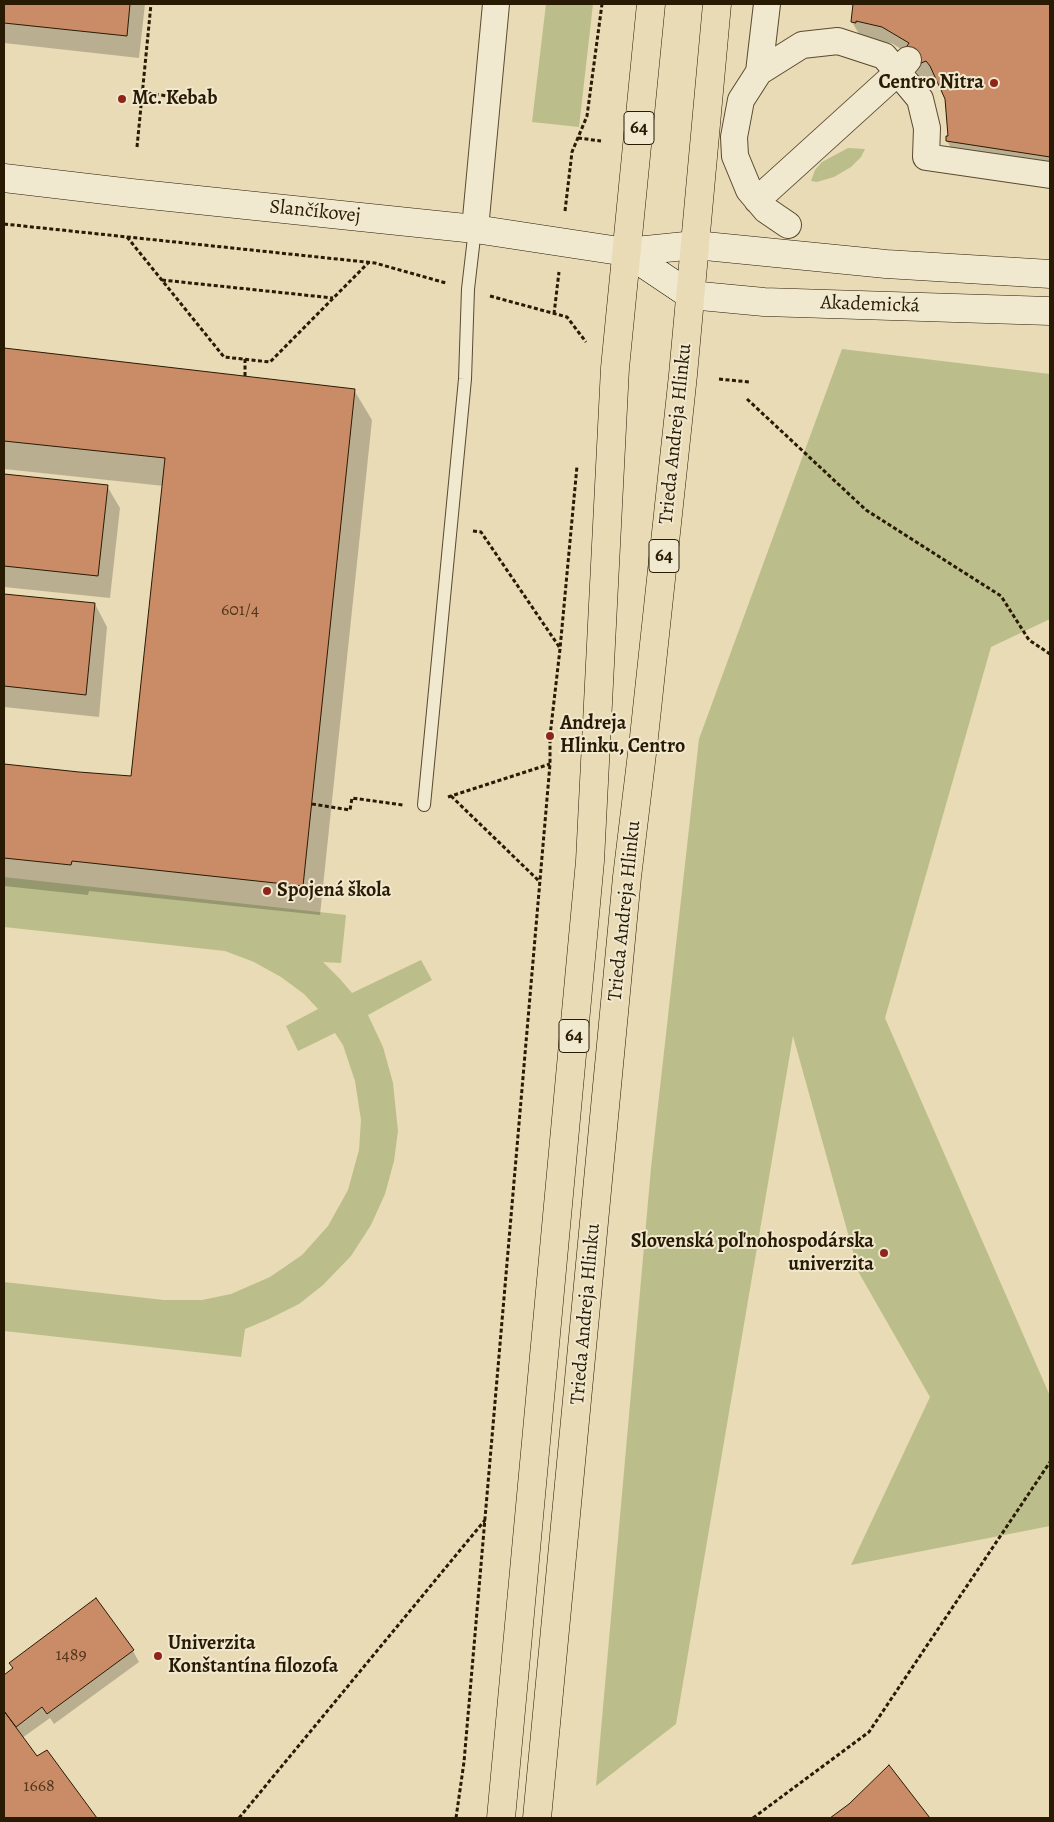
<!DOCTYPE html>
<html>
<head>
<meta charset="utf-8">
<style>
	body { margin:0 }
	#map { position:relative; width:1054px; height:1822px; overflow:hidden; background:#e8dbb5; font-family:Alegreya,serif }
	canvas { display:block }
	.frame { position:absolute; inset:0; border:5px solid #291a04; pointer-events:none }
</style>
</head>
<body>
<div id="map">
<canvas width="1054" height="1822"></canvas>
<div class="frame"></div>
</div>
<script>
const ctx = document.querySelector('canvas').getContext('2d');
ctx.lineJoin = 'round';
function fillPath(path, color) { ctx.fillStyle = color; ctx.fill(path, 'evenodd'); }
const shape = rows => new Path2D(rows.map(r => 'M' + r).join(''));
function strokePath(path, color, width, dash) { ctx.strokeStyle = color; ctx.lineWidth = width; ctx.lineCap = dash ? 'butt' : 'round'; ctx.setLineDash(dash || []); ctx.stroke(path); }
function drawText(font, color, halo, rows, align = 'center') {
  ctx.font = font + ' Alegreya,serif'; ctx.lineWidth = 4; ctx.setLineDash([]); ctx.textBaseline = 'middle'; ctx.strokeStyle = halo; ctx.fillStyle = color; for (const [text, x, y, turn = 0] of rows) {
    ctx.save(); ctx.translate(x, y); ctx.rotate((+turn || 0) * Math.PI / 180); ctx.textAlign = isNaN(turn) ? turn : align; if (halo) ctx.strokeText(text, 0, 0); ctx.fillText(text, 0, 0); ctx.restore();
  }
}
fillPath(shape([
	[546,4,593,4,579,127,532,122],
	[848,148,865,149,861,157,851,167,834,177,817,182,811,181,815,170,822,162],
	[842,349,1050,374,1050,619,991,647,885,1018,1050,1396,1050,1526,851,1565,930,1397,859,1273,793,1036,676,1724,596,1786,651,1168,699,739],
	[4,877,346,915,341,963,323,962,340,979,352,993,421,960,432,980,368,1015,383,1047,393,1083,398,1131,394,1161,385,1194,371,1225,351,1256,323,1285,299,1304,269,1319,245,1329,241,1357,4,1331,4,1282,164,1300,202,1300,231,1294,270,1277,302,1255,328,1226,348,1190,359,1150,361,1120,355,1081,343,1045,335,1033,298,1051,286,1026,318,1009,304,994,281,977,254,962,225,951,4,927]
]), '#bbbe8a');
fillPath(shape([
	[4,4,145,4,139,58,4,43],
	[854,4,1050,4,1050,172,957,158,947,141,950,138,946,99,937,78,926,81,919,78,906,52,893,44,865,37,862,39,852,22],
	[4,350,354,390,372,420,320,915,89,891,88,895,4,886,4,765,79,773,133,777,164,486,4,469],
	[4,475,107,486,120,508,110,598,4,587],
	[4,595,95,604,107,627,99,717,4,707],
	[133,1651,139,1662,54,1724,50,1718,22,1738,37,1758,46,1751,96,1818,4,1818,4,1677,14,1669],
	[889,1767,928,1818,832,1818,849,1805]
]), '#0003');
const building = shape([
	[4,4,130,4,127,36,4,23,4,4],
	[853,4,1050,4,1050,157,946,141,946,136,948,136,945,99,930,66,926,61,919,64,905,49,909,43,882,27,856,21,856,23,851,22,853,4],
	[4,348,355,389,303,886,72,861,71,865,4,858,4,764,79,772,131,776,165,458,4,441,4,348],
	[4,474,108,485,98,576,4,566,4,474],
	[4,594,95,603,86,695,4,686,4,594],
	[96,1598,134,1650,47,1714,42,1707,16,1727,4,1711,4,1675,13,1668,9,1663,96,1598],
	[4,1711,37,1756,47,1750,97,1818,4,1818,4,1711],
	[889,1765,930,1818,830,1818,849,1804,889,1765]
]);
fillPath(building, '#ca8c66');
strokePath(building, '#291a04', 1);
const lane = shape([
	[424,805,465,379,468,289,475,229]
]);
const street = shape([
	[759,72,767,4],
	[757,200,897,73,908,60],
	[788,225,766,210,749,190,735,156,734,137,741,100,759,72,802,45,838,41,884,56,920,99,927,128,926,157,1050,175],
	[475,229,496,4]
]);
const secondary = shape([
	[4,178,131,193,475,229,626,252,695,245,886,264,1050,274],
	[626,252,690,295,764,302,1050,311]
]);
const primary = shape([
	[501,1818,590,861,615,368,651,4],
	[537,1818,627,877,644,737,683,375,717,4]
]);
strokePath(lane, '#594a30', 14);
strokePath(street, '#594a30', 28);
strokePath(secondary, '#291a04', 29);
strokePath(primary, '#291a04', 29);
strokePath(shape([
	[142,92,199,101],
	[578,138,601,141],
	[137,147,151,4],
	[565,211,572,152,587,116,602,4],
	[4,224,375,263,446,283],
	[127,237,224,357,270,362,369,262],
	[162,280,333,298],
	[490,296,567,317,586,342],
	[554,314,559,272],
	[245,376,245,359],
	[719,379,749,382],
	[747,399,866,510,1001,596,1029,640,1050,654],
	[473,531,481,532,560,648],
	[451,796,539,881],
	[448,797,550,764],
	[312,804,350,810,352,798,403,805],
	[239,1818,485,1520],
	[456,1818,464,1762,550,764,550,736,560,649,577,466],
	[753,1818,869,1732,1050,1462]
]), '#291a04', 3, [4, 2.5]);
strokePath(lane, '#f0e8cf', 12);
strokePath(street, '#f0e8cf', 26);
strokePath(secondary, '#f0e8cf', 28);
strokePath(primary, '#e8dbb5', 28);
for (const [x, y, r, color] of [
	[994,83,5,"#8f2418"],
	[122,99,5,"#8f2418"],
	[550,736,5,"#8f2418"],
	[267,891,5,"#8f2418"],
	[884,1253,5,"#8f2418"],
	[158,1656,5,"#8f2418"]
]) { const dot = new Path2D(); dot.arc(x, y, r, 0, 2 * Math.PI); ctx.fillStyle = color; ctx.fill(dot); strokePath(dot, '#f0e8cf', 2); }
drawText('18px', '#51361c', null, [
	["601/4",240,611],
	["1489",71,1656],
	["1668",39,1787]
]);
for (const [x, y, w] of [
	[639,128,30],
	[664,556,30],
	[574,1036,30]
]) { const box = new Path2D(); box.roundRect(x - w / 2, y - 16.5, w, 33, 4); ctx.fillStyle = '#f0e8cf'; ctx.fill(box); strokePath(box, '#291a04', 1); }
drawText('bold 19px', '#291a04', null, [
	["64",639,128],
	["64",664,556],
	["64",574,1036]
]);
drawText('bold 20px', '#291a04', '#f0e8cf', [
	["Centro Nitra",984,83,"right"],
	["Mc. Kebab",132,99],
	["Andreja",560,724],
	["Hlinku, Centro",560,747],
	["Spojená škola",277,891],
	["Slovenská poľnohospodárska",874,1242,"right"],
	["univerzita",874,1265,"right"],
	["Univerzita",168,1644],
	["Konštantína filozofa",168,1667]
], 'left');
drawText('20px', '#291a04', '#f0e8cf', [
	["Slančíkovej",315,212,6],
	["Akademická",870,305,2],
	["Trieda Andreja Hlinku",676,434,-84],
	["Trieda Andreja Hlinku",625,911,-84],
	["Trieda Andreja Hlinku",586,1314,-85]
]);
</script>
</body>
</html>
